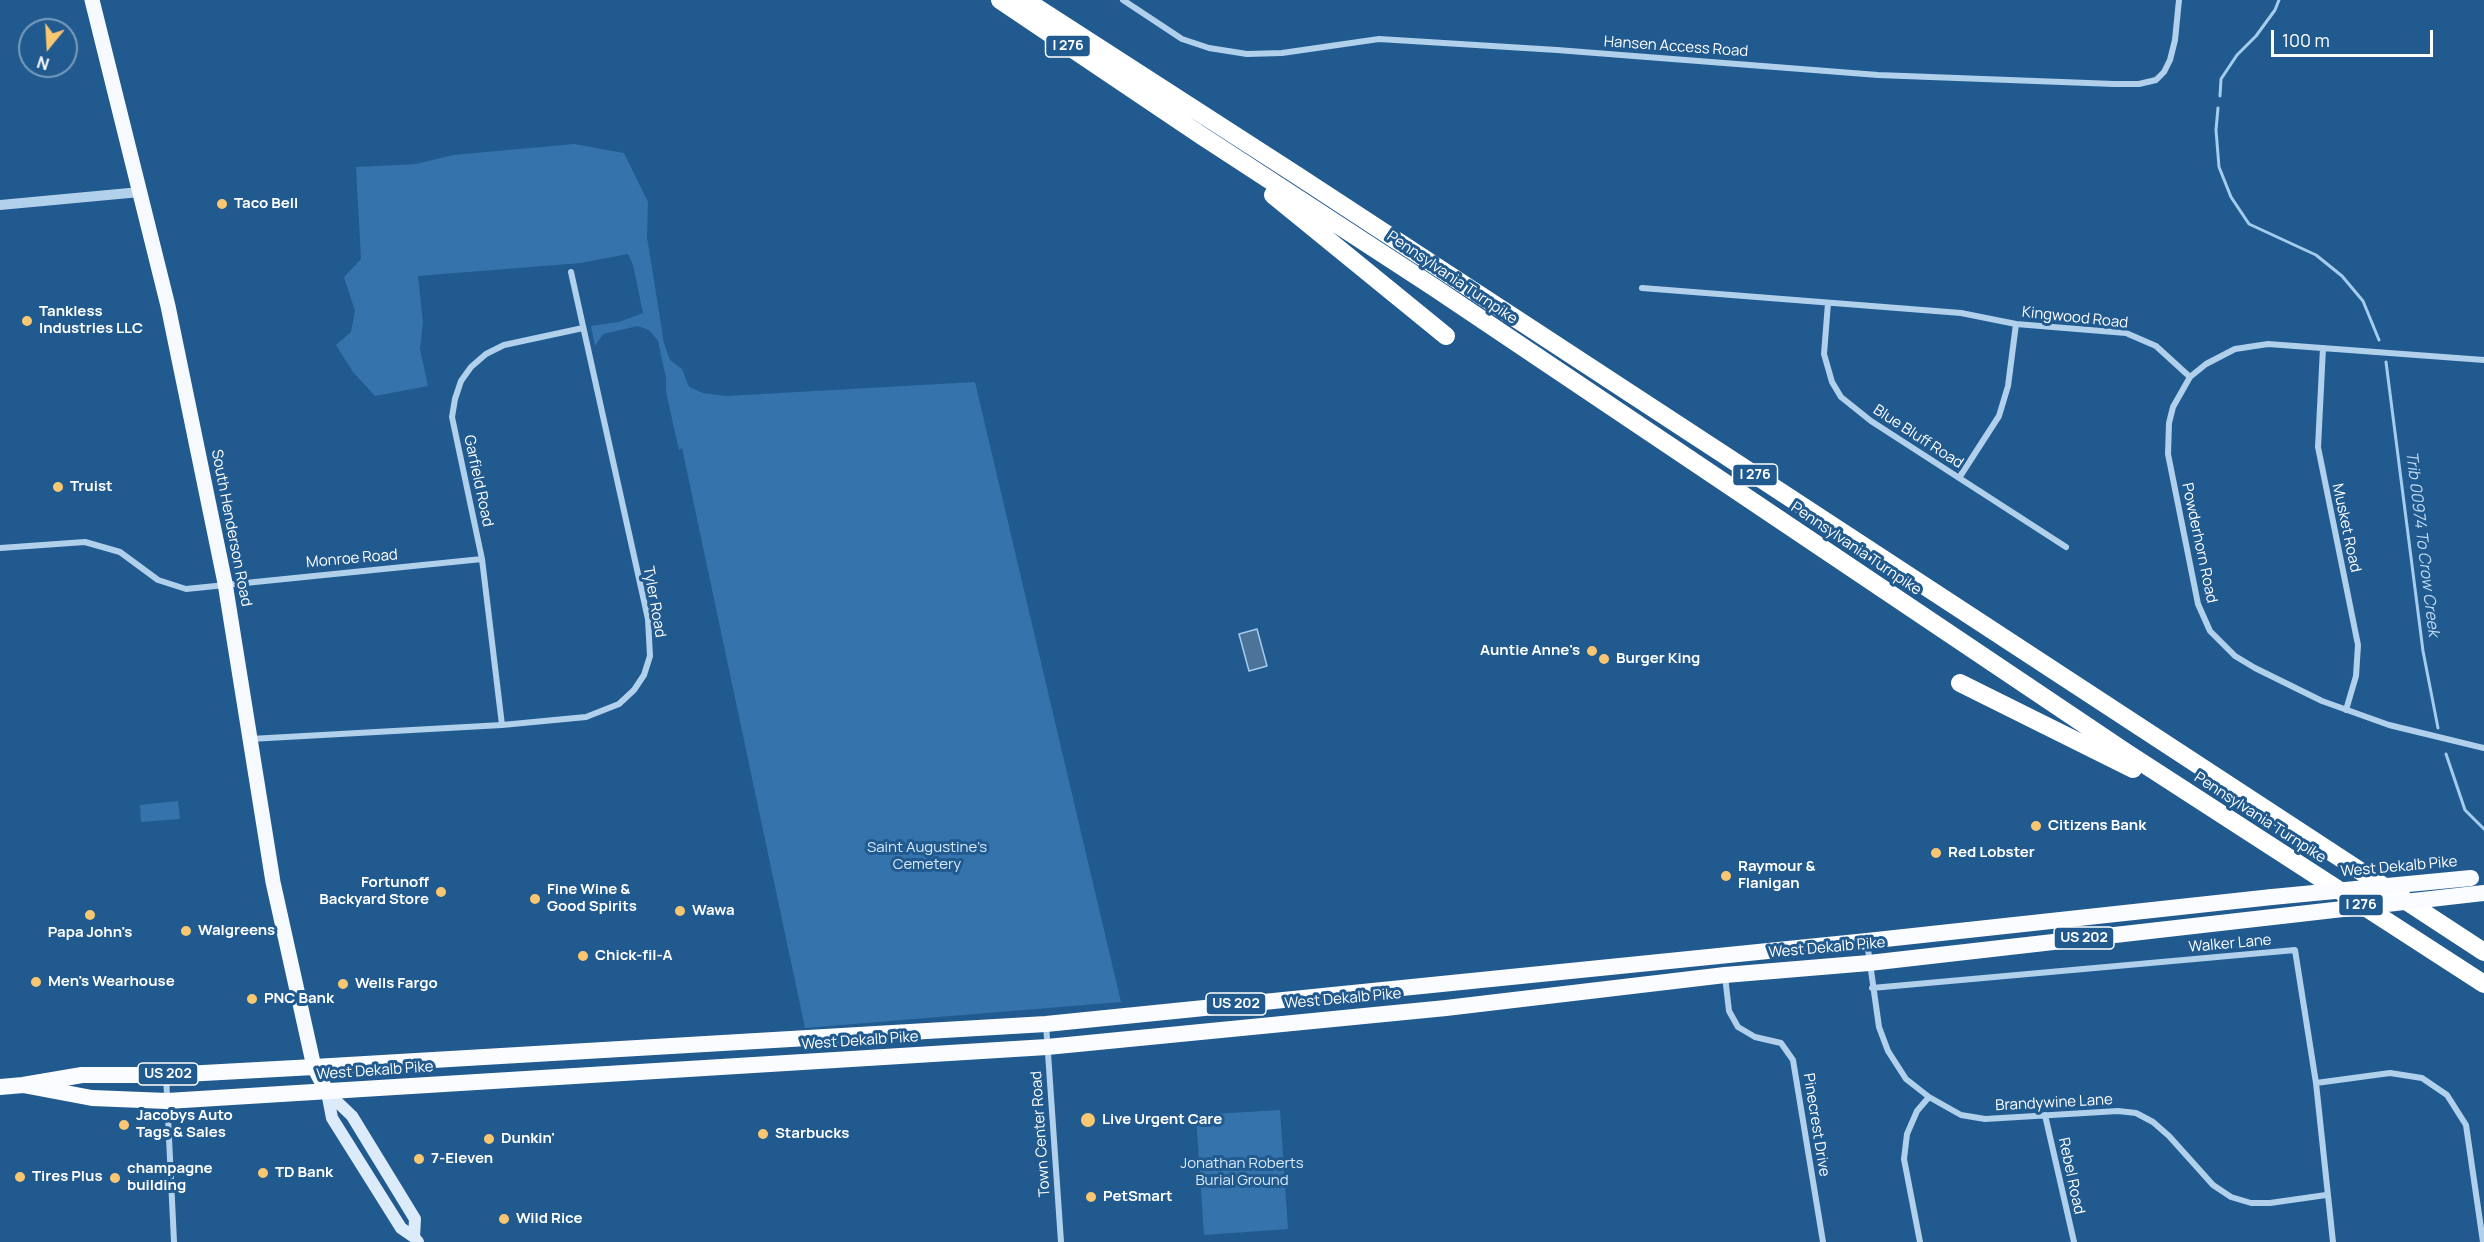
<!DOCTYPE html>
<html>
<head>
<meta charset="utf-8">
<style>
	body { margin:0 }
	#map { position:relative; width:2484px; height:1242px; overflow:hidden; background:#215a8f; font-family:Manrope,sans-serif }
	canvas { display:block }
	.north { position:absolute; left:18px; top:18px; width:60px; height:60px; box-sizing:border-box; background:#215a8f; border:2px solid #7a9cbc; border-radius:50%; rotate:198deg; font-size:16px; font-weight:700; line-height:24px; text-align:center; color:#fff }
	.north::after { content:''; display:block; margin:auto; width:21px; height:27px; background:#f9c772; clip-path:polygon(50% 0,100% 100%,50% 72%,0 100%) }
	.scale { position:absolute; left:2271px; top:30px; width:162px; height:27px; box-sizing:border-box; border:3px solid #fff; border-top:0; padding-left:8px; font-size:18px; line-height:21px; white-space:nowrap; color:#fff; -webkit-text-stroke:4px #215a8f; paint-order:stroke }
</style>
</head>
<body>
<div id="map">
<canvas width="2484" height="1242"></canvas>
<div class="north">N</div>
<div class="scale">100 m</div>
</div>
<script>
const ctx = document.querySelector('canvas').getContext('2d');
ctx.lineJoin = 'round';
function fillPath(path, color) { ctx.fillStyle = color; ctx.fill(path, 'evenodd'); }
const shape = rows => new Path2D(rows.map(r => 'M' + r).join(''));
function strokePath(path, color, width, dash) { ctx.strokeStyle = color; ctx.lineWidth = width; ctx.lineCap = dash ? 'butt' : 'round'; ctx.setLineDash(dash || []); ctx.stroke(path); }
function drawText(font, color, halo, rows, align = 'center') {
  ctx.font = font + ' Manrope,sans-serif'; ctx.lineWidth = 6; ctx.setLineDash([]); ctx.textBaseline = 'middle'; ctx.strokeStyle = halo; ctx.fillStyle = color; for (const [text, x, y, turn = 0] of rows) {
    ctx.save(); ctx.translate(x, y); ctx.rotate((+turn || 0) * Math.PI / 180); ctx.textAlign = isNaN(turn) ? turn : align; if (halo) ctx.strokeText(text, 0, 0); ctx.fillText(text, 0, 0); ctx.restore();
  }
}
fillPath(shape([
	[574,144,624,153,648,202,647,237,664,343,670,360,682,369,689,387,703,393,726,396,975,382,1121,1002,805,1028,682,448,679,450,666,392,666,378,658,341,649,330,638,326,603,334,595,346,591,326,619,322,643,313,633,265,628,254,581,263,418,276,423,322,420,349,428,386,375,396,353,372,336,345,351,332,355,311,344,277,361,259,356,167,416,164,453,155],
	[178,801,180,819,141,822,140,805],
	[1280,1110,1288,1229,1204,1235,1196,1115]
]), '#3573ac');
const water = shape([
	[1257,629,1267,666,1249,671,1239,634,1257,629]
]);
fillPath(water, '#4c7399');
strokePath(water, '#a4cced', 1.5);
strokePath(shape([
	[2220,96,2221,79,2237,55,2256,36,2275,10,2279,0],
	[2218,108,2216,130,2219,167,2231,197,2249,224,2316,255,2342,276,2363,301,2379,340],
	[2386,362,2423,651,2438,728],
	[2446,754,2465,810,2484,829]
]), '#a4cced', 3);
strokePath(shape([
	[1123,0,1182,39,1209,48,1247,54,1282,53,1379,39,1557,50,1878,75,2114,84,2139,84,2156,80,2164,72,2170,60,2175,40,2179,0],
	[1642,288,1961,313,2016,324,2126,333,2156,346,2190,377,2206,364,2235,349,2268,344,2484,360],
	[1828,303,1824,354,1832,382,1841,397,1871,421,2066,547],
	[2323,348,2318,447,2358,645,2356,676,2346,710],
	[2190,377,2173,407,2169,423,2168,454,2198,604,2210,631,2235,656,2255,668,2322,701,2389,725,2484,748],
	[1959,478,1999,416,2008,386,2016,324],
	[0,548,85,542,120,552,158,580,186,589,482,559],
	[502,725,482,559,452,417,455,399,461,381,471,367,486,354,504,345,583,328],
	[250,739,502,725,586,717,619,704,634,690,644,675,650,656,648,619,571,272],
	[1867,942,1879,1027,1888,1051,1906,1079,1929,1097,1961,1115,1985,1119,2118,1111,2136,1113,2153,1122,2169,1136,2213,1185,2231,1197,2251,1203,2270,1203,2326,1195],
	[1725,976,1729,1011,1738,1027,1755,1037,1781,1043,1793,1060,1823,1242],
	[1872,988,2295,950,2316,1083,2333,1242],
	[1046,1024,1061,1242],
	[166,1075,174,1242],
	[2316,1083,2390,1073,2422,1078,2447,1095,2466,1125,2483,1242],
	[2045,1115,2074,1242],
	[1920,1242,1904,1159,1907,1134,1917,1111,1929,1097]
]), '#b1d0ec', 6);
strokePath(shape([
	[0,205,140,192]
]), '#b1d0ec', 10);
strokePath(shape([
	[327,1092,332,1118,401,1228,414,1237,418,1242],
	[327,1092,352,1116,415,1219,414,1237]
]), '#dcebf9', 12);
strokePath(shape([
	[92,0,168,306,225,583,273,882,314,1067,327,1092]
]), '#f6faff', 15);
strokePath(shape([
	[23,1085,92,1098,167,1101,1047,1047,1446,1008,1725,975,1869,963,2299,914],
	[0,1087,23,1085,82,1075,166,1075,314,1067,1046,1024,1867,941,2272,897]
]), '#fafcff', 16);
strokePath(shape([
	[1000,0,1202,136,1435,288,2127,753,2484,984],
	[1025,0,1298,176,2484,952],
	[1273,195,1446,336],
	[1960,683,2133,769]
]), '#fff', 18);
strokePath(shape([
	[2272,897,2471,878],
	[2299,914,2484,893]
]), '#fafcff', 16);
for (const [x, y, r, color] of [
	[222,204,6,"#f9c772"],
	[27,321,6,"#f9c772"],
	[58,487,6,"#f9c772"],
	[1592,651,6,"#f9c772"],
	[1604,659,6,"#f9c772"],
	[2036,826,6,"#f9c772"],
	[1936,853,6,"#f9c772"],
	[1726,876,6,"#f9c772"],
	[441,892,6,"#f9c772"],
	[535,899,6,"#f9c772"],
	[680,911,6,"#f9c772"],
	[90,915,6,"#f9c772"],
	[186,931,6,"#f9c772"],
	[583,956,6,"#f9c772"],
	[36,982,6,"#f9c772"],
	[343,984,6,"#f9c772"],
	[252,999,6,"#f9c772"],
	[1088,1120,8,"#f9c772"],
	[124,1125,6,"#f9c772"],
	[763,1134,6,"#f9c772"],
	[489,1139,6,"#f9c772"],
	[419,1159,6,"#f9c772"],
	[263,1173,6,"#f9c772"],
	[20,1177,6,"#f9c772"],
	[115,1178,6,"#f9c772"],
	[1091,1197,6,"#f9c772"],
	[504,1219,6,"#f9c772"]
]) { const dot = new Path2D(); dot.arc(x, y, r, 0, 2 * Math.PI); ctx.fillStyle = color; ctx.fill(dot); strokePath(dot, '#215a8f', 2); }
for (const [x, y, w] of [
	[1068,46,45],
	[1755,475,45],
	[2361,905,45],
	[2084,938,60],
	[1236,1004,60],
	[168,1074,60]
]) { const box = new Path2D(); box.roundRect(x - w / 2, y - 11, w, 22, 4.5); ctx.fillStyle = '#215a8f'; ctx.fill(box); strokePath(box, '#fff', 1.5); }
drawText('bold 14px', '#fff', null, [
	["I 276",1068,46],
	["I 276",1755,475],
	["I 276",2361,905],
	["US 202",2084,938],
	["US 202",1236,1004],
	["US 202",168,1074]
]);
drawText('15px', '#fff', '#215a8f', [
	["Hansen Access Road",1676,47,4],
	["Pennsylvania Turnpike",1452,278,34],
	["Kingwood Road",2075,318,6],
	["Blue Bluff Road",1918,437,33],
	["Garfield Road",478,481,78],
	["South Henderson Road",231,528,79],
	["Musket Road",2346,528,78],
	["Powderhorn Road",2199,543,78],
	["Pennsylvania Turnpike",1856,549,34],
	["Monroe Road",352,559,-5],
	["Tyler Road",654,602,80],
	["Pennsylvania Turnpike",2260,818,33],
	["West Dekalb Pike",2399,867,-5],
	["Walker Lane",2230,944,-5],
	["West Dekalb Pike",1827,948,-5],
	["West Dekalb Pike",1343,999,-5],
	["West Dekalb Pike",860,1041,-4],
	["West Dekalb Pike",375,1071,-4],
	["Brandywine Lane",2054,1103,-3],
	["Pinecrest Drive",1816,1125,81],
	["Town Center Road",1041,1134,-94],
	["Rebel Road",2071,1176,78]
]);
drawText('bold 15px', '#fff', '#215a8f', [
	["Taco Bell",234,204],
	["Tankless",39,312],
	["Industries LLC",39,329],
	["Truist",70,487],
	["Auntie Anne's",1580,651,"right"],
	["Burger King",1616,659],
	["Citizens Bank",2048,826],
	["Red Lobster",1948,853],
	["Raymour &",1738,867],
	["Flanigan",1738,884],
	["Fortunoff",429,883,"right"],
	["Backyard Store",429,900,"right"],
	["Fine Wine &",547,890],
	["Good Spirits",547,907],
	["Wawa",692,911],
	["Walgreens",198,931],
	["Papa John's",90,933,"center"],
	["Chick-fil-A",595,956],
	["Men's Wearhouse",48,982],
	["Wells Fargo",355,984],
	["PNC Bank",264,999],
	["Jacobys Auto",136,1116],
	["Tags & Sales",136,1133],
	["Live Urgent Care",1102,1120],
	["Starbucks",775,1134],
	["Dunkin'",501,1139],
	["7-Eleven",431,1159],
	["champagne",127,1169],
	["building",127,1186],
	["TD Bank",275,1173],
	["Tires Plus",32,1177],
	["PetSmart",1103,1197],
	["Wild Rice",516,1219]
], 'left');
drawText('15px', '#d6e8f9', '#215a8f', [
	["Saint Augustine's",927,848],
	["Cemetery",927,865],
	["Jonathan Roberts",1242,1164],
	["Burial Ground",1242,1181]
]);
drawText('italic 16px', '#bddaf3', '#215a8f', [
	["Trib 00974 To Crow Creek",2422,544,83]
]);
</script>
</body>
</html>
